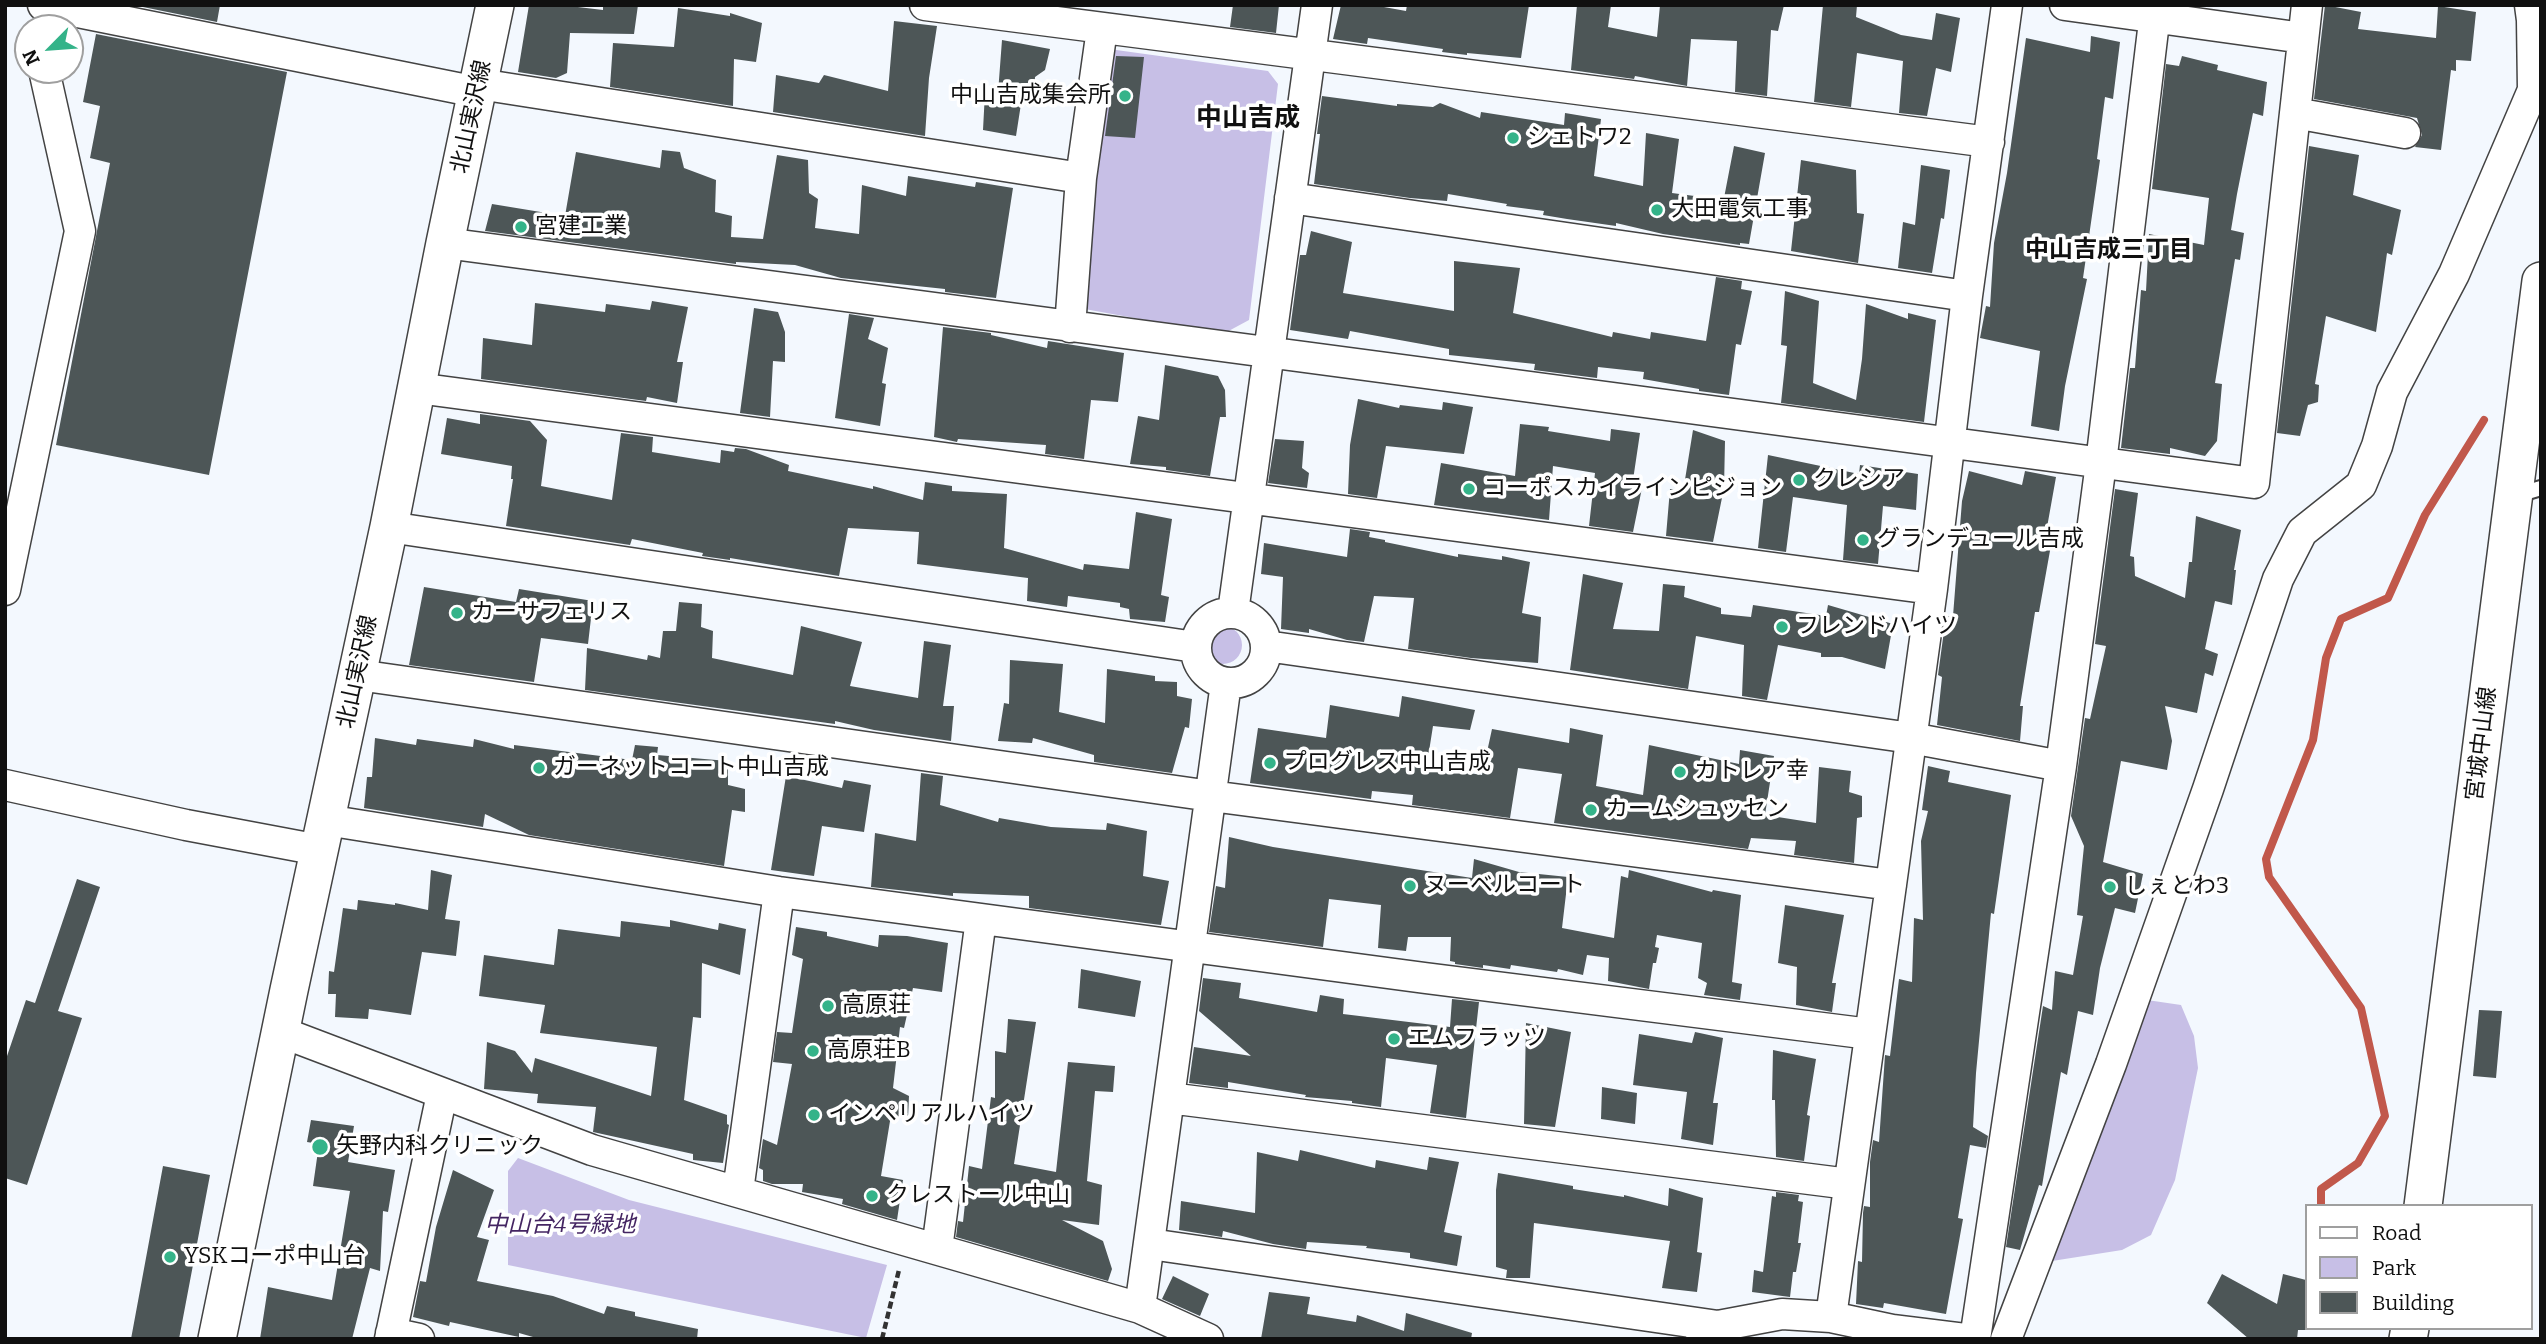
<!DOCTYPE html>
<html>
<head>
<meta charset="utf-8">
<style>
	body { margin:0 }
	#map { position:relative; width:2546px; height:1344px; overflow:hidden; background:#f3f8fe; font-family:Bitter,serif }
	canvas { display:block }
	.frame { position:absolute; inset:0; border:7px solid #101010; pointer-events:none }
	.legend { position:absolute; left:2305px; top:1204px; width:228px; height:126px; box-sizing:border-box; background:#fff; border:2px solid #9f9f9f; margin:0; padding:9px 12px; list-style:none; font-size:21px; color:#101010 }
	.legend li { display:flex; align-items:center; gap:14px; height:35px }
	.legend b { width:35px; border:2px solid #9f9f9f }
	.north { position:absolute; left:14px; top:14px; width:70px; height:70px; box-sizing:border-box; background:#fff; border:2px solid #9f9f9f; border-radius:50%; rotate:245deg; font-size:19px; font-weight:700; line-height:28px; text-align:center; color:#101010 }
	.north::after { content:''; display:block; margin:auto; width:24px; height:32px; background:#34b389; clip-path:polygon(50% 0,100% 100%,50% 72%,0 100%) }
</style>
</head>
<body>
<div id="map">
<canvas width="2546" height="1344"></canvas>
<div class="frame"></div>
<ul class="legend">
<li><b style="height:9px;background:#fff"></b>Road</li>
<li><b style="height:19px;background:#c7bfe6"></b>Park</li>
<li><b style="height:19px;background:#4d5657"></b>Building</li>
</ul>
<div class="north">N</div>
</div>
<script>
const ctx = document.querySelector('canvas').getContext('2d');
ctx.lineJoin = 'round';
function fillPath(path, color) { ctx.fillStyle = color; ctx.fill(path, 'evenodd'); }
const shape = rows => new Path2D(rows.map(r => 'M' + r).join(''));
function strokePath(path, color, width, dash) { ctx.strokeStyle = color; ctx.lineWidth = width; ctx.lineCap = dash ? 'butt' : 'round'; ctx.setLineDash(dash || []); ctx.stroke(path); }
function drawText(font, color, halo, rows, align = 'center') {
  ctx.font = font + ' Bitter,"Noto Sans JP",serif'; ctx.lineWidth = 7; ctx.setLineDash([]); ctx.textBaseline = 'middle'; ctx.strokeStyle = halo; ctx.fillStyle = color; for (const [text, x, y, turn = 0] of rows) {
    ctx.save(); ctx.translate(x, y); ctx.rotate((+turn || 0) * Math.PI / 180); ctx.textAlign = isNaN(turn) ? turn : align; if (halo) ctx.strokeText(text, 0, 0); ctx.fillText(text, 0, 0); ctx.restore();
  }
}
fillPath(shape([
	[1109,49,1268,71,1278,84,1249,320,1223,334,1079,308],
	'1204 645a19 19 0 1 1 38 0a19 19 0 1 1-38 0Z',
	[2147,1000,2181,1005,2194,1036,2198,1068,2175,1180,2151,1235,2122,1250,2052,1261],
	[518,1158,629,1200,887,1265,866,1338,508,1265,508,1171]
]), '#c7bfe6');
strokePath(shape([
	[2321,1206,2321,1189,2358,1163,2385,1116,2361,1008,2269,877,2266,859,2313,740,2326,658,2341,619,2388,598,2425,515,2484,420]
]), '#c1584b', 8);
fillPath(shape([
	[133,5,220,5,217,22],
	[529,5,561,5,603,10,603,5,638,5,634,34,570,33,567,73,556,78,518,72],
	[1233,5,1279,5,1276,33,1230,27],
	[1341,5,1373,5,1406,11,1407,5,1529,5,1521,58,1467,53,1467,55,1442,52,1443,49,1368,38,1367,44,1333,39],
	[1577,5,1611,5,1608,27,1657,37,1660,5,1784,5,1778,31,1771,30,1767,96,1735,92,1737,41,1691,39,1687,86,1635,76,1634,79,1571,70],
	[1823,5,1857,5,1856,17,1901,35,1932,40,1936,13,1960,18,1951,72,1936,68,1927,116,1899,113,1903,61,1857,53,1851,107,1814,102],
	[2325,5,2361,12,2358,29,2436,38,2438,6,2476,12,2471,61,2456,60,2456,71,2451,70,2441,150,2415,147,2422,135,2417,118,2314,99],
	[678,8,730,16,730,13,762,23,756,62,734,59,733,106,610,87,613,43,674,47],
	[894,21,937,26,929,78,925,136,773,112,776,75,819,83,824,75,888,91],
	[96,34,287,72,209,475,56,445,110,163,90,158,100,106,83,102],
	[2091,36,2120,42,2113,99,2105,97,2097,159,2100,160,2083,278,2087,279,2065,386,2059,431,2031,426,2040,351,1980,338,1986,306,1990,307,1994,243,2007,173,2026,38,2090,52],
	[1002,40,1050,49,1045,70,1035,77,1034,94,1023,91,1016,136,983,130,985,92,998,93],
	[1116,56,1144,57,1135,138,1105,136],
	[2182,56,2218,65,2217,70,2267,82,2263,116,2253,113,2237,194,2231,230,2244,233,2240,260,2235,259,2215,383,2222,384,2217,441,2205,456,2170,448,2170,454,2121,448,2130,368,2135,368,2141,290,2146,291,2149,234,2204,245,2209,198,2152,189,2166,64,2179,66],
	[1322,96,1397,106,1397,104,1433,107,1440,103,1480,118,1481,112,1564,125,1565,113,1601,119,1594,176,1643,186,1646,133,1679,139,1672,193,1717,199,1718,197,1724,198,1734,146,1765,153,1749,244,1740,243,1740,245,1663,234,1616,223,1616,226,1567,219,1543,215,1544,211,1506,206,1507,204,1448,194,1447,201,1410,198,1314,184,1320,134,1317,134],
	[2309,146,2359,155,2353,195,2401,210,2392,255,2387,253,2376,332,2326,316,2315,384,2319,385,2318,402,2308,405,2300,436,2277,433],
	[662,150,680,152,684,168,716,180,715,212,732,216,731,237,763,239,777,155,808,160,809,193,818,199,815,228,859,234,862,185,906,196,908,176,975,187,976,182,1013,188,996,298,945,292,945,289,841,278,795,265,736,262,736,264,485,231,492,204,565,216,576,152,660,168],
	[1801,160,1856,170,1857,213,1864,214,1858,263,1791,251],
	[1921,165,1950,170,1944,219,1941,218,1932,273,1898,268,1903,222,1915,225],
	[1311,231,1352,242,1343,293,1454,311,1454,261,1520,268,1513,313,1612,337,1613,332,1650,339,1651,332,1706,341,1716,277,1742,281,1741,289,1752,291,1741,345,1736,344,1729,395,1699,391,1699,389,1643,379,1644,372,1598,367,1597,378,1534,370,1535,364,1449,355,1449,349,1350,331,1348,339,1290,330,1300,255,1306,255],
	[1785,291,1819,301,1813,383,1856,400,1862,359,1866,304,1908,319,1908,313,1936,320,1924,422,1781,403,1787,346,1781,345],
	[652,301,688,307,677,362,683,362,677,403,647,397,646,401,481,379,483,338,532,345,535,303,605,312,606,304,650,310],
	[754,308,778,312,785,332,785,362,773,361,770,417,740,413],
	[849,314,874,318,868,339,888,348,882,383,886,384,880,426,835,418],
	[943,327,991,333,991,335,1047,348,1048,341,1124,353,1118,402,1091,400,1084,459,1045,454,1046,445,958,439,957,442,934,437],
	[1165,365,1218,376,1225,390,1226,417,1220,417,1210,476,1166,470,1166,467,1130,464,1138,416,1159,420],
	[1358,399,1399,408,1400,405,1442,410,1443,402,1473,407,1464,454,1386,446,1377,498,1348,494,1350,445],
	[480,414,530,421,547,440,541,486,612,500,621,433,653,437,652,452,720,463,721,450,734,452,735,448,746,449,789,465,788,471,873,489,873,486,923,500,925,482,952,486,952,491,1007,494,1004,548,1083,570,1084,564,1129,569,1136,512,1172,519,1161,595,1169,597,1165,622,1130,619,1129,609,1120,607,1120,603,1068,596,1067,607,1027,601,1028,578,917,564,919,532,848,528,839,576,730,558,730,560,702,556,703,553,632,539,630,545,506,526,513,479,511,479,512,466,441,454,447,418,480,424],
	[1520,424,1549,427,1548,431,1610,441,1611,429,1640,433,1633,480,1643,483,1633,532,1589,526,1595,473,1553,466,1549,520,1434,505,1441,463,1515,476],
	[1693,430,1725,441,1724,488,1713,542,1666,536,1670,489,1683,492],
	[1275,439,1304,441,1302,468,1309,473,1307,488,1268,483],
	[1768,455,1859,474,1860,465,1918,474,1916,510,1883,506,1878,564,1843,560,1847,505,1793,497,1786,552,1758,548],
	[1969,471,2022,485,2025,471,2056,477,2046,533,2053,534,2039,612,2035,612,2020,706,2023,706,2020,741,1937,725,1942,677,1938,675,1946,616,1953,616,1962,501],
	[2115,489,2138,493,2130,556,2134,557,2135,576,2185,598,2189,562,2192,562,2196,516,2241,530,2234,570,2236,570,2232,605,2215,601,2205,649,2218,654,2213,676,2205,673,2197,713,2165,706,2172,741,2167,770,2121,761,2103,862,2143,874,2135,913,2115,908,2100,968,2093,1015,2078,1011,2067,1075,2061,1072,2042,1186,2039,1185,2020,1250,2006,1247,2043,1006,2052,1010,2055,971,2073,975,2083,916,2077,915,2084,846,2071,816,2085,718,2090,719,2106,646,2095,644],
	[1350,529,1370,532,1369,537,1385,540,1385,542,1458,557,1458,554,1502,560,1502,556,1530,562,1522,613,1541,617,1538,663,1471,658,1408,649,1414,598,1374,596,1364,642,1347,640,1309,629,1309,633,1281,629,1283,577,1261,574,1264,543,1347,557],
	[1583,574,1623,583,1613,629,1659,631,1663,584,1685,586,1684,597,1721,608,1721,614,1751,617,1753,605,1826,616,1828,605,1893,624,1885,669,1842,657,1821,657,1821,653,1778,645,1767,700,1742,696,1744,645,1696,636,1688,689,1570,670],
	[424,587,516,602,519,589,593,601,588,644,541,638,534,682,409,665],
	[679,602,702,604,701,627,713,631,712,658,793,675,801,626,862,642,850,686,918,698,924,641,951,645,943,706,954,706,951,741,874,730,835,721,835,724,585,690,587,648,647,660,648,655,660,658,663,631,676,631],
	[1010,660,1063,664,1059,712,1105,723,1107,669,1155,676,1155,681,1177,682,1177,696,1192,699,1189,728,1185,727,1172,773,1094,762,1094,755,1033,738,1032,743,998,741,1004,703,1009,704],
	[1402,696,1475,710,1470,730,1433,726,1427,764,1462,772,1482,775,1492,729,1569,743,1570,728,1603,735,1596,786,1643,795,1649,745,1739,764,1740,750,1774,756,1765,815,1816,823,1819,767,1851,771,1849,792,1862,796,1862,817,1857,818,1854,863,1794,855,1796,841,1751,838,1748,849,1554,823,1562,774,1518,768,1510,818,1412,805,1413,795,1372,791,1371,799,1250,783,1258,728,1326,738,1330,705,1399,717],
	[375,738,416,745,417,739,473,747,474,739,514,749,514,745,632,760,635,745,658,747,657,755,728,761,728,785,745,789,745,812,732,810,724,866,529,835,485,814,483,827,364,808,367,777,372,777],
	[1928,766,1950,771,1948,782,2011,795,1994,914,1991,913,1976,1073,1973,1127,1988,1136,1986,1148,1970,1145,1958,1218,1963,1219,1946,1314,1884,1303,1883,1308,1856,1304,1858,1261,1862,1262,1863,1213,1864,1206,1870,1207,1870,1162,1873,1140,1879,1142,1885,1055,1890,1056,1899,979,1912,982,1914,918,1923,920,1921,841,1928,811,1922,810],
	[921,773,943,776,940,805,998,822,999,818,1051,827,1106,830,1107,823,1147,831,1143,876,1169,881,1161,925,1029,908,1029,896,953,893,953,896,871,887,875,833,916,841],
	[786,776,842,788,844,780,871,785,864,832,822,826,814,876,771,870],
	[1229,837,1273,847,1472,878,1474,859,1519,872,1568,877,1562,928,1614,938,1621,876,1628,878,1629,870,1712,892,1713,890,1741,895,1732,982,1742,984,1740,1000,1704,995,1707,983,1698,978,1702,943,1657,935,1655,947,1659,948,1656,963,1653,963,1649,989,1608,981,1609,958,1587,955,1583,975,1558,969,1557,972,1511,965,1510,969,1483,965,1483,968,1455,964,1455,962,1450,961,1451,937,1408,937,1406,951,1378,948,1381,905,1329,899,1323,947,1209,932,1216,886,1225,888],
	[431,870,452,875,445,919,460,921,456,956,422,952,411,1015,369,1009,368,1019,335,1017,336,994,328,994,329,971,334,972,343,908,357,910,358,900,395,905,395,903,428,910],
	[77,879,100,887,58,1011,82,1018,27,1185,5,1178,5,1062,26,1000,35,1003],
	[1785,905,1844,915,1832,983,1836,983,1832,1012,1796,1005,1797,967,1778,963],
	[670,920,718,930,719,923,746,929,740,975,702,963,701,1018,693,1017,684,1100,727,1115,727,1124,729,1125,723,1163,693,1160,693,1154,593,1132,596,1107,537,1103,538,1094,484,1089,487,1042,515,1051,532,1073,535,1058,651,1096,657,1047,540,1033,545,1005,479,996,484,955,554,965,558,929,620,937,621,921,670,927],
	[796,927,827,932,827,936,878,947,879,935,907,936,948,943,942,992,913,988,904,1028,900,1027,893,1088,909,1096,908,1118,891,1115,881,1176,903,1180,897,1220,842,1204,843,1199,802,1192,803,1184,772,1184,763,1181,763,1170,759,1168,763,1139,777,1145,792,1064,773,1062,777,1032,792,1033,803,959,792,955],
	[1081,969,1141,981,1135,1017,1078,1008],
	[1203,978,1241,983,1239,998,1317,1012,1320,995,1344,999,1343,1014,1450,1027,1452,999,1479,1002,1466,1118,1430,1113,1437,1065,1386,1058,1381,1107,1352,1103,1352,1101,1305,1097,1306,1095,1228,1082,1228,1088,1189,1083,1194,1047,1251,1056,1199,1011],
	[2479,1010,2502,1011,2496,1078,2473,1076],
	[1008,1019,1036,1022,1014,1164,1056,1172,1068,1062,1115,1066,1113,1092,1095,1091,1087,1181,1102,1185,1099,1225,1062,1220,1103,1241,1112,1269,1108,1281,956,1237,958,1221,963,1222,969,1166,982,1169,991,1097,995,1098,995,1051,1006,1053],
	[1526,1023,1571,1032,1555,1127,1524,1124],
	[1695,1032,1723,1038,1713,1103,1718,1103,1713,1145,1681,1139,1687,1092,1633,1085,1639,1034,1692,1043],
	[1773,1050,1816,1059,1807,1115,1810,1116,1804,1161,1776,1157,1775,1100,1772,1100],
	[1602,1087,1637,1093,1635,1124,1601,1119],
	[311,1120,354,1126,348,1162,395,1170,388,1212,383,1211,380,1271,370,1268,352,1339,260,1339,268,1287,332,1300,350,1191,313,1186,319,1144,307,1142],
	[1300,1150,1375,1168,1376,1160,1427,1170,1429,1157,1459,1162,1444,1232,1462,1236,1457,1266,1410,1258,1410,1253,1366,1248,1367,1246,1307,1242,1306,1249,1273,1244,1223,1231,1222,1237,1179,1230,1181,1201,1255,1213,1257,1152,1298,1161],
	[163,1166,210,1175,179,1339,131,1339],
	[453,1170,494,1190,477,1237,489,1240,477,1281,553,1296,604,1314,607,1306,635,1312,635,1316,698,1329,697,1339,540,1339,519,1333,519,1337,450,1322,449,1326,413,1317,420,1281,426,1282,436,1227],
	[1498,1173,1573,1186,1573,1189,1624,1197,1624,1195,1668,1206,1669,1188,1703,1198,1697,1252,1702,1253,1697,1292,1662,1288,1670,1241,1534,1223,1530,1278,1506,1278,1507,1270,1496,1267,1496,1190],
	[1776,1192,1799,1195,1798,1201,1803,1202,1798,1243,1801,1243,1796,1272,1793,1272,1790,1297,1752,1292,1754,1270,1763,1272,1772,1196,1776,1197],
	[2222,1274,2277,1304,2283,1274,2306,1280,2306,1330,2298,1330,2297,1339,2249,1339,2207,1303],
	[1173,1276,1209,1294,1200,1316,1162,1299],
	[1269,1292,1310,1297,1307,1314,1356,1322,1357,1315,1404,1331,1406,1313,1472,1333,1471,1339,1261,1339]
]), '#4d5657');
const service = shape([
	[2514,496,2541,488]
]);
const minor = shape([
	[43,5,477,92],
	[925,5,1989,142],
	[2065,5,2303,38],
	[479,84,1081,178],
	[2295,113,2405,133],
	[1290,198,1967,296],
	[445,243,2254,483,2307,5],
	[1070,327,1081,178,1102,29],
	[417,388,1932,589],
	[389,527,1195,647],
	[5,590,80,231,44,70],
	[1233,612,1317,5],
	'1196 648a35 35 0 1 1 70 0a35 35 0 1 1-70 0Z',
	[1266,646,1911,738,2061,766],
	[358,675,1211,796,1891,885],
	[5,785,186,825,319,850],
	[326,820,779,892,1425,978,1870,1034],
	[281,1032,592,1150,1140,1308,1208,1339],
	[1169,1098,1849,1184],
	[738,1191,779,892],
	[1150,1244,1718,1326],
	[937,1249,981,919],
	[1140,1308,1226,683],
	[1831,1317,1932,589,1967,296,2007,5],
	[391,1333,419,1339],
	[1701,1334,1718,1326,1782,1314,1831,1317,1892,1330,1965,1339],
	[390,1339,442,1094],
	[1975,1339,2061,766,2101,463,2156,5],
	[2006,1339,2111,1064,2208,789,2278,579,2302,532,2361,485,2377,446,2392,392,2454,274,2521,118,2533,90,2532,20,2530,5]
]);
const tertiary = shape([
	[2423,1206,2541,281],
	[217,1339,289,990,389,527,445,243,495,5],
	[2408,1339,2410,1328]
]);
strokePath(service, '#434343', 18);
strokePath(minor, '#434343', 33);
strokePath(tertiary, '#434343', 40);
strokePath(shape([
	[882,1339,899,1270]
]), '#323232', 4.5, [7, 3.5]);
strokePath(service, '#fff', 14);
strokePath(minor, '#fff', 30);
strokePath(tertiary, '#fff', 37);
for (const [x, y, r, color] of [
	[1125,96,7,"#34b389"],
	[1513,138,7,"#34b389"],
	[1657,210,7,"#34b389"],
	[521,227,7,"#34b389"],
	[1799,480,7,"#34b389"],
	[1469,489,7,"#34b389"],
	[1863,540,7,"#34b389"],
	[457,613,7,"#34b389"],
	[1782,627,7,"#34b389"],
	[1270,763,7,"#34b389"],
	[539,768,7,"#34b389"],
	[1680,772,7,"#34b389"],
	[1591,810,7,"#34b389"],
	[1410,886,7,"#34b389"],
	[2110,887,7,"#34b389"],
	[828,1006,7,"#34b389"],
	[1394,1039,7,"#34b389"],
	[813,1051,7,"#34b389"],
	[814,1115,7,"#34b389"],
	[320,1147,9,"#34b389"],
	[872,1196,7,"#34b389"],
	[170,1257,7,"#34b389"]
]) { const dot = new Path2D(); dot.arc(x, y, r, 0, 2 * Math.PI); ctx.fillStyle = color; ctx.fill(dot); strokePath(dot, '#fff', 2.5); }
drawText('23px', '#101010', '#fff', [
	["中山吉成集会所",1111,96,"right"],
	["シェトワ2",1527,138],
	["大田電気工事",1671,210],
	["宮建工業",535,227],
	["クレシア",1813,480],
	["コーポスカイラインピジョン",1483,489],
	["グランデュール吉成",1877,540],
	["カーサフェリス",471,613],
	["フレンドハイツ",1796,627],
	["プログレス中山吉成",1284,763],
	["ガーネットコート中山吉成",553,768],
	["カトレア幸",1694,772],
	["カームシュッセン",1605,810],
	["ヌーベルコート",1424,886],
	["しぇとわ3",2124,887],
	["高原荘",842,1006],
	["エムフラッツ",1408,1039],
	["高原荘B",827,1051],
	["インペリアルハイツ",828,1115],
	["矢野内科クリニック",336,1147],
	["クレストール中山",886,1196],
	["YSKコーポ中山台",184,1257]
], 'left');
drawText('23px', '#101010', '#fff', [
	["北山実沢線",472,117,-78],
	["北山実沢線",358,672,-78],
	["宮城中山線",2482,744,-83]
]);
drawText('italic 23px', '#442562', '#fff', [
	["中山台4号緑地",560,1226]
]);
drawText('bold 24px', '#101010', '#fff', [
	["中山吉成三丁目",2109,250]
]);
drawText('bold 26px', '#101010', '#fff', [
	["中山吉成",1248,119]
]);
</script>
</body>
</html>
